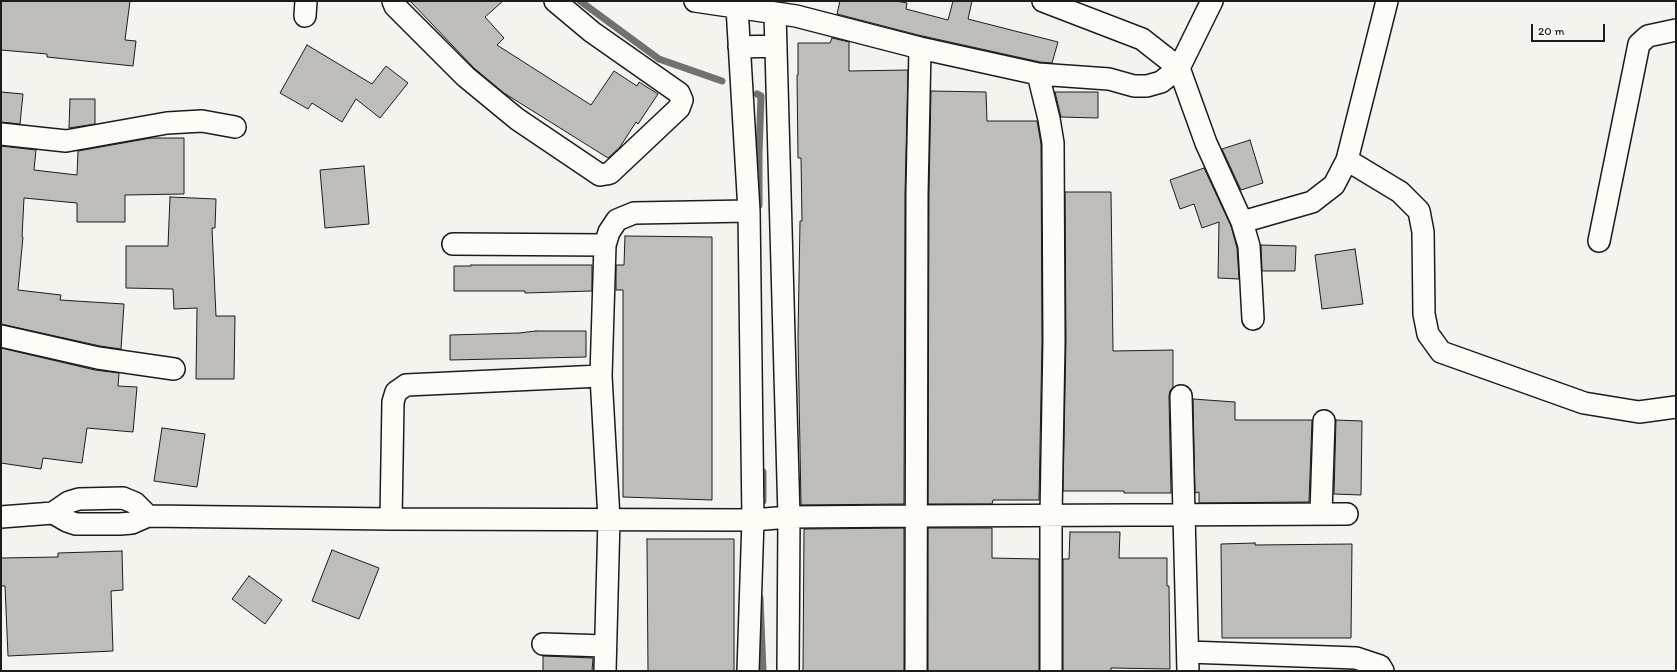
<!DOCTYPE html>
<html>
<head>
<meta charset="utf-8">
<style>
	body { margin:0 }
	#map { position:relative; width:1677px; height:672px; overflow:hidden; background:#f4f3ee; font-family:Itim,sans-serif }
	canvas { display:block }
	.frame { position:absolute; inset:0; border:2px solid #1c1c1c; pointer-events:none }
	.scale { position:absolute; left:1531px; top:24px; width:74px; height:18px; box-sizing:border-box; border:2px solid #1c1c1c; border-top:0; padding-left:5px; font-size:12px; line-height:14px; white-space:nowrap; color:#1c1c1c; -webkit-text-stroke:3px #fdfcf7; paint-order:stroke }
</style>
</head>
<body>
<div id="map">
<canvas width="1677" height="672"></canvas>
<div class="frame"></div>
<div class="scale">20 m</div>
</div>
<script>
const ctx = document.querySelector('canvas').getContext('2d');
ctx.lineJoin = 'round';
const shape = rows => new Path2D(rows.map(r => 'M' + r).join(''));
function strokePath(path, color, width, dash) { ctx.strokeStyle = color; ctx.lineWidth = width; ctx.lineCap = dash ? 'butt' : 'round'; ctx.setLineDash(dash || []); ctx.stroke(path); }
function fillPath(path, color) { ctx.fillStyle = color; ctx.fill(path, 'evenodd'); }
strokePath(shape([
	[580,1,659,59,722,81],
	[757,94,761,96,759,154,759,205],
	[763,472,763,501],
	[760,598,763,671]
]), '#72716f', 7);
const building = shape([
	[1,1,130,1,125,40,136,41,133,66,47,57,47,54,1,50,1,1],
	[410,1,503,1,485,17,504,38,497,45,591,105,614,71,637,86,639,82,658,94,638,124,636,122,620,147,608,158,504,93,474,68,410,1],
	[840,1,896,1,907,3,906,9,948,20,953,1,972,1,968,19,1058,42,1052,63,1040,62,918,35,837,14,840,1],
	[832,38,849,42,849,71,908,70,905,193,904,504,801,505,798,338,800,221,802,221,801,158,798,158,797,75,798,75,798,43,830,43,832,38],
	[307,45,372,84,386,66,408,83,380,118,356,99,342,122,312,103,308,109,280,93,307,45],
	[931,91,986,92,987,121,1037,121,1041,144,1042,341,1039,500,993,500,992,504,928,504,929,193,931,91],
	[1,92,23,94,20,124,1,122,1,92],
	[1055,92,1098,92,1098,118,1061,117,1055,92],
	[70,99,95,99,95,124,69,128,70,99],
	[151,138,184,138,184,194,125,195,125,222,77,222,77,203,24,198,22,237,23,237,18,290,61,295,60,300,124,304,121,349,100,346,1,324,1,146,36,150,34,170,77,175,78,151,151,138],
	[1250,140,1263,183,1241,190,1222,149,1250,140],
	[364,166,369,224,325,228,320,170,364,166],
	[1204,168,1231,226,1237,248,1239,279,1218,278,1219,222,1202,228,1194,204,1180,209,1170,180,1204,168],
	[1065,192,1111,192,1113,351,1173,350,1173,387,1170,391,1169,396,1171,493,1124,493,1124,491,1063,491,1066,341,1065,192],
	[170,197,216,199,215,228,212,228,216,316,235,316,234,379,196,379,197,308,174,309,173,289,126,288,126,246,168,246,170,197],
	[625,236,712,237,712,500,623,497,623,290,616,290,616,265,624,265,625,236],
	[1261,245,1296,246,1295,271,1262,271,1261,245],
	[1355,249,1363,304,1322,309,1315,255,1355,249],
	[471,265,592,265,592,291,525,293,525,291,454,291,454,266,471,266,471,265],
	[536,331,586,331,586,357,450,360,450,335,519,333,536,331],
	[1,348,95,370,119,373,118,386,137,387,133,432,87,428,82,463,43,458,41,469,1,463,1,348],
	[1193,399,1235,402,1235,420,1312,420,1309,502,1199,503,1199,492,1195,493,1193,399],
	[1336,420,1362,421,1361,495,1334,494,1336,420],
	[162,428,205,434,197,487,154,481,162,428],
	[904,528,904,671,803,671,804,529,904,528],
	[928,528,992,528,992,558,1039,559,1039,671,928,671,928,528],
	[1070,532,1120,532,1119,558,1167,558,1167,586,1169,586,1170,669,1111,668,1111,671,1063,671,1063,559,1069,559,1070,532],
	[647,539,734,539,734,671,648,671,647,539],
	[1255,543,1255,545,1352,544,1351,638,1222,638,1221,544,1255,543],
	[332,550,379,568,359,619,312,601,332,550],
	[122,551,123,590,111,591,113,651,8,656,5,586,1,586,1,558,58,557,58,553,122,551],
	[249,576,282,600,265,624,232,599,249,576],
	[543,656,593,658,592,671,543,671,543,656]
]);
fillPath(building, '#bebdba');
strokePath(building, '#1c1c1c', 1);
const minor = shape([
	[393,1,395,6,466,77,517,119,600,175,606,174,610,173,679,108,682,100,679,93,592,32,555,1],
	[695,1,796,16,920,48,1038,74,1049,119,1053,143,1054,341,1051,516,1051,671],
	[1043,1,1142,39,1179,68,1206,143,1242,222,1249,246,1253,319],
	[737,7,749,211,753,520,748,671],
	[775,13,789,517,788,671],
	[305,16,306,1],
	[739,47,776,46],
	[1038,74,1109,79,1134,86,1147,86,1161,82,1179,68,1212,1],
	[1,134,66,141,167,123,202,121,235,127],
	[1347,160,1400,192,1419,211,1423,232,1424,314,1428,334,1441,352,1584,403,1639,412,1676,407],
	[1242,222,1312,202,1334,185,1347,160,1387,1],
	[1599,241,1639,44,1648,36,1676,30],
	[453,244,605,245],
	[1,336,98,358,174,369],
	[1181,396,1188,671],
	[53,513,67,521,76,524,120,524,132,523,148,516,391,519,753,520,789,517,917,516,1347,514],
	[1321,513,1324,421],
	[1,517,53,513,69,502,79,499,123,498,135,503,148,516],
	[391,519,393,402,396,392,406,385,601,376],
	[543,644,605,646],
	[1188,652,1356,658,1380,666,1383,671],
	[605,671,609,519,601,376,605,245,609,232,617,220,634,213,749,211],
	[916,671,917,193,920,48]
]);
strokePath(minor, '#1c1c1c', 24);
strokePath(minor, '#fdfcf7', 21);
</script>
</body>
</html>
